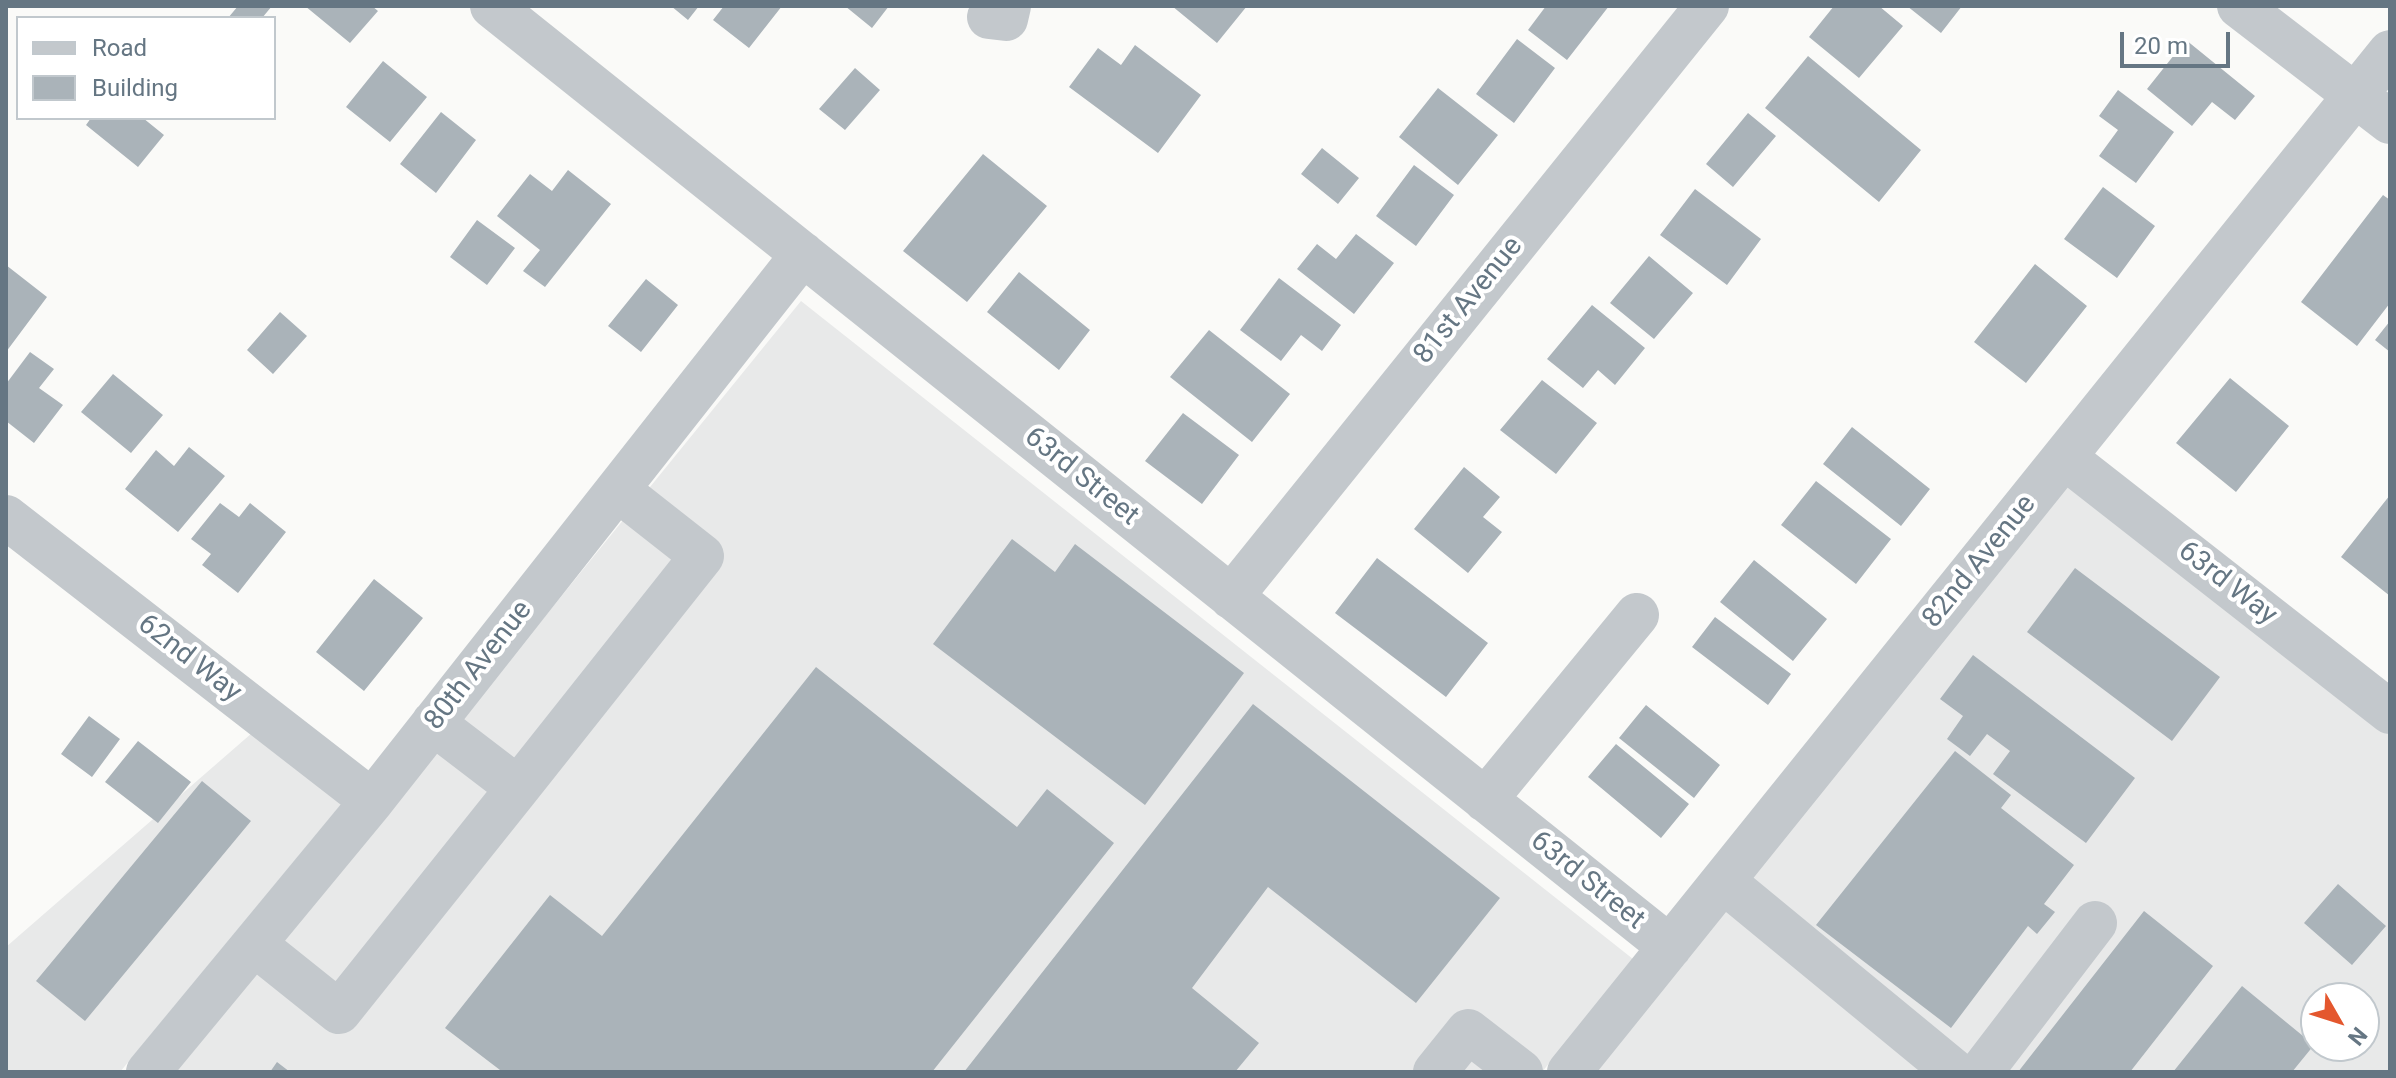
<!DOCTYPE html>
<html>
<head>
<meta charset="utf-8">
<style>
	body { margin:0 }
	#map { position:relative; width:2396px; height:1078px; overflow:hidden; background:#fafaf8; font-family:Roboto,sans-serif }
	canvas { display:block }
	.frame { position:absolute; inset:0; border:8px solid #657683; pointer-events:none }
	.legend { position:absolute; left:16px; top:16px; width:260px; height:104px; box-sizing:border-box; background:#fff; border:2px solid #c1c8cd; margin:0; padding:10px 14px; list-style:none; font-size:24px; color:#657683 }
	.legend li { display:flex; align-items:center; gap:16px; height:40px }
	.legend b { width:40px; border:2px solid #c1c8cd }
	.north { position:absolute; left:2300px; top:982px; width:80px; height:80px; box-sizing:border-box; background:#fff; border:2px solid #c1c8cd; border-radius:50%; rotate:129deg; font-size:22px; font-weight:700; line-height:32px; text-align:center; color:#657683 }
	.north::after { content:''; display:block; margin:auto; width:28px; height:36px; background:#e4572e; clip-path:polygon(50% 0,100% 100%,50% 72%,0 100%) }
	.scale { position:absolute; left:2120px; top:32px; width:110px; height:36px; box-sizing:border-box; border:4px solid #657683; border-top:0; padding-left:10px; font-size:24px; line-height:28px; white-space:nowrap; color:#657683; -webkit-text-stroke:6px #fff; paint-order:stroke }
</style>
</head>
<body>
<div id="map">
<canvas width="2396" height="1078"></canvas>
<div class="frame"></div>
<ul class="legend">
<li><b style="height:10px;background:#c3c8cc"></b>Road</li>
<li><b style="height:22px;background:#aab3b9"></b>Building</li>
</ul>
<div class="north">N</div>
<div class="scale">20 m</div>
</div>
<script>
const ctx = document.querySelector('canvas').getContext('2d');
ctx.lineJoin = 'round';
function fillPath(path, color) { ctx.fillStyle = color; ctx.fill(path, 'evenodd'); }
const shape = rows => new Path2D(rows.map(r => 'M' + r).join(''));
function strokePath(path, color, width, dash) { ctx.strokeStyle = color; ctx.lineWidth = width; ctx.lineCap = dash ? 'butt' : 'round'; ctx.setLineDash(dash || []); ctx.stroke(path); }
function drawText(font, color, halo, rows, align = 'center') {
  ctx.font = font + ' Roboto,sans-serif'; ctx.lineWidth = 8; ctx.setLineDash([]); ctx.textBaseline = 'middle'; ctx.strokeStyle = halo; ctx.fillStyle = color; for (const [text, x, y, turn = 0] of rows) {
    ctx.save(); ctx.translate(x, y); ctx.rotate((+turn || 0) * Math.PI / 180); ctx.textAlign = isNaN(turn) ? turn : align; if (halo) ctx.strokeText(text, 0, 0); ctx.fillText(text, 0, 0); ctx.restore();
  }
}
fillPath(shape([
	[801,301,1633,959,1542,1072,175,1072],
	[2069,485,2390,735,2390,1072,1596,1072],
	[2316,998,2364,998,2364,1046,2316,1046],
	[252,733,343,802,120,1072,6,1072,6,947]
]), '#e8e9e9');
fillPath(shape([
	[238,6,272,6,262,18,228,18],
	[305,6,372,6,378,11,350,43],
	[671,6,699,6,688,20],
	[724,6,782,6,749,48,713,20],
	[845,6,889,6,872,28],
	[1172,6,1247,6,1217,43],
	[1546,6,1609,6,1567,60,1528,30],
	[1834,6,1879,6,1903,26,1859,78,1809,37],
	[1907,6,1962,6,1941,33],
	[1517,39,1555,68,1514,123,1476,94],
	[2186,40,2255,96,2235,120,2212,102,2192,126,2147,89],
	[1135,45,1201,95,1158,153,1069,87,1098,48,1121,65],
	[1808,56,1921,150,1879,202,1765,108],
	[383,61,427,97,390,142,346,107],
	[855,68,880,90,845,130,819,109],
	[1438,88,1498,135,1458,185,1399,137],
	[2118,90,2174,132,2136,183,2099,156,2118,130,2099,116],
	[441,112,476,140,436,193,400,164],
	[1748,113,1776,136,1733,187,1706,164],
	[91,118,143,118,164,135,138,167,86,125],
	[1322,148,1359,178,1338,204,1301,174],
	[983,154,1047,206,967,302,903,251],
	[1414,165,1454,195,1416,246,1376,216],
	[568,170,611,204,545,287,523,271,540,250,497,216,530,174,552,191],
	[2103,187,2155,226,2117,278,2064,239],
	[1695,189,1761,239,1727,285,1660,235],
	[2383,195,2390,200,2390,303,2357,346,2301,302],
	[477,220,515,248,487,285,450,257],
	[1356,234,1394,263,1354,314,1297,269,1317,244,1336,259],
	[1649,256,1693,293,1654,339,1610,303],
	[2035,264,2087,306,2026,383,1974,342],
	[6,265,47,297,6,352],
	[1019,272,1090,330,1059,370,987,312],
	[1279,278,1341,325,1322,351,1301,335,1281,361,1240,330],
	[646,279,678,305,641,352,608,326],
	[1592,305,1645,348,1615,385,1598,370,1583,388,1547,359],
	[280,312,307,336,273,374,247,350],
	[2390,321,2390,352,2375,340],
	[1209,330,1290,394,1252,442,1170,377],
	[30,352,54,369,39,388,63,405,34,443,6,421,6,384],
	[113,374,163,415,131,453,81,412],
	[2230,378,2289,426,2236,492,2176,443],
	[1542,380,1597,423,1556,474,1500,430],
	[1183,413,1239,455,1202,504,1145,461],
	[1852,427,1930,489,1901,526,1823,464],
	[189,447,225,476,178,532,125,489,156,450,174,466],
	[1464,467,1500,497,1483,517,1502,532,1468,573,1414,529],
	[1816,481,1891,539,1856,584,1781,525],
	[2390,495,2390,596,2341,557],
	[220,503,239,517,250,503,286,532,238,593,202,565,211,554,191,539],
	[1012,539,1055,572,1075,544,1244,673,1145,805,933,644],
	[1377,558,1488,643,1446,697,1335,613],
	[1754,560,1827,619,1793,661,1720,602],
	[2075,568,2220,677,2172,741,2027,632],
	[374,579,423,618,364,691,316,652],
	[1715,617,1791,674,1768,705,1692,647],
	[1973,655,2135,778,2086,843,1993,774,2010,751,1987,734,1970,756,1947,739,1963,716,1940,699],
	[816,667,1017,827,1047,789,1114,843,932,1072,498,1072,500,1070,445,1028,550,895,602,936],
	[1253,704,1500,898,1416,1003,1268,887,1192,988,1259,1043,1235,1072,964,1072],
	[1646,705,1720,765,1694,798,1619,738],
	[89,716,120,739,92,777,61,754],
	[138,741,191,782,158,823,105,782],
	[1616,744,1689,804,1661,838,1588,777],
	[1955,751,2011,795,2001,808,2074,865,2044,904,2055,912,2037,934,2028,926,1951,1028,1816,925],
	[202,781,251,821,85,1021,36,981],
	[2338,884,2386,926,2352,965,2304,923],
	[2144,911,2213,966,2130,1072,2018,1072],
	[2242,986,2314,1045,2292,1072,2173,1072],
	[277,1062,290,1072,270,1072]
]), '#aab3b9');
strokePath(shape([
	[492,6,1670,947],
	[2239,6,2390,122],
	[989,17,1006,19,1009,6],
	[2064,457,2390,712],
	[6,517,372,801],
	[1231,597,1707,6],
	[433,723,518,788],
	[1485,800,1637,615],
	[1723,881,1955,1072],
	[254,944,339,1012,518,788,702,556,618,490],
	[148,1072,372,801,803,254],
	[1435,1072,1468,1031,1521,1072],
	[1569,1072,2390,52],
	[1981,1072,2095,923]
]), '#c3c8cc', 44);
drawText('28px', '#657683', '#fff', [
	["81st Avenue",1469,301,-51],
	["63rd Street",1081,477,39],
	["82nd Avenue",1980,562,-51],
	["63rd Way",2227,584,38],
	["62nd Way",189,659,38],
	["80th Avenue",479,666,-52],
	["63rd Street",1587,881,39]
]);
</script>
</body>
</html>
